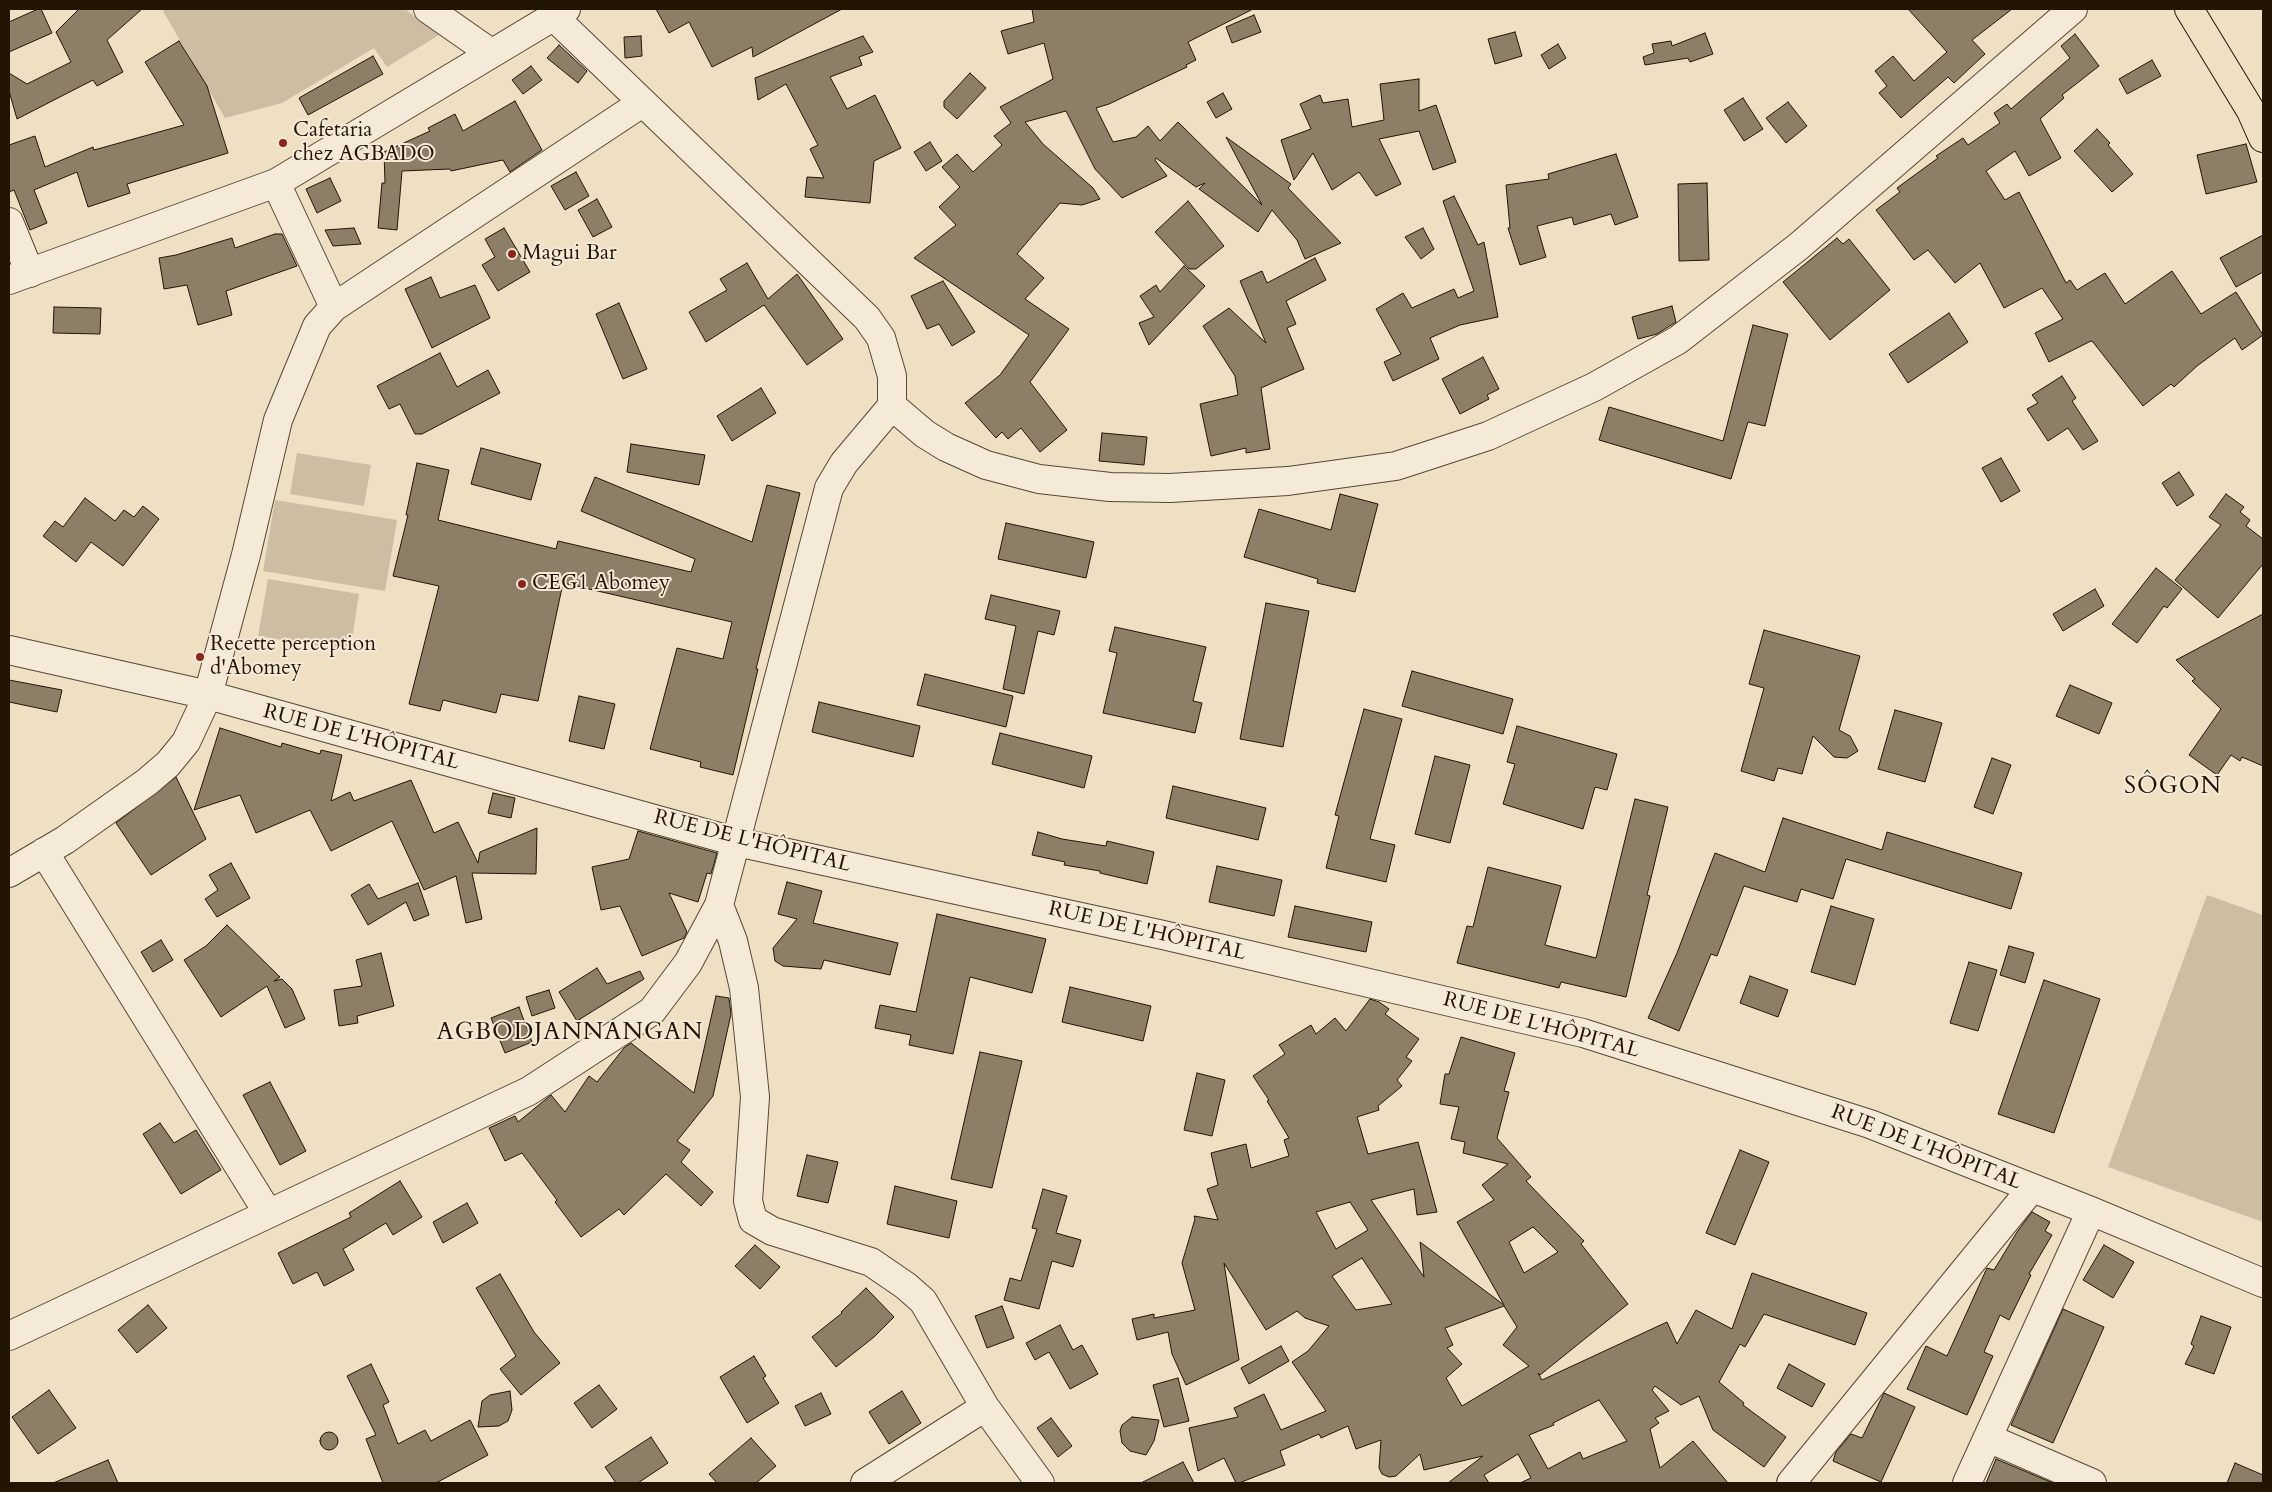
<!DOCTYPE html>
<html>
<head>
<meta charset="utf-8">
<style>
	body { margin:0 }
	#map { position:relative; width:2272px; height:1492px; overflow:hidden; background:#efdfc3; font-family:Cardo,serif }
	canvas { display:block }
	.frame { position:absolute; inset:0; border:10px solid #221504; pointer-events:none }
</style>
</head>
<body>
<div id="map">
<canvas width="2272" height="1492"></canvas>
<div class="frame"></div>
</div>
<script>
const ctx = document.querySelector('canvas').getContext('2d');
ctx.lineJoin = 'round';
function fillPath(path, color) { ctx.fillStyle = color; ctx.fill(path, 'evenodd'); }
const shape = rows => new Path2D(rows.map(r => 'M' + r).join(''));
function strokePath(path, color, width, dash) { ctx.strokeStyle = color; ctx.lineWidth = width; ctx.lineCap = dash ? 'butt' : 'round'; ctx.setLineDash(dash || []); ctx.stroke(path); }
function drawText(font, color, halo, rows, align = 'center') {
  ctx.font = font + ' Cardo,serif'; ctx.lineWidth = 4; ctx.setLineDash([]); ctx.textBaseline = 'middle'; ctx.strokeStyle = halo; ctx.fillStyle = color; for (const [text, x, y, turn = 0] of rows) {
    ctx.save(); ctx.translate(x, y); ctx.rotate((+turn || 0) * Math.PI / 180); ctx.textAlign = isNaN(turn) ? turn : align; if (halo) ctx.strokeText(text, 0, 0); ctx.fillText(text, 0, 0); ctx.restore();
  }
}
fillPath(shape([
	[165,9,405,9,439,35,387,67,374,48,282,103,225,118,163,11],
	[297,453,371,465,364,506,290,494],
	[275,500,397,520,385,591,263,571],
	[268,579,359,594,350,651,258,636],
	[2207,895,2263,915,2263,1222,2108,1167]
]), '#ccbda3');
const building = shape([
	[38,9,41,9,52,33,9,52,9,22,38,9],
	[79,9,142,9,107,40,123,72,97,86,93,80,17,119,9,91,9,73,27,84,71,62,56,32,79,9],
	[656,9,842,9,753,57,752,47,712,67,689,22,669,33,656,9],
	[1032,9,1253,9,1188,42,1196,60,1186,65,1187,67,1109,104,1096,108,1113,142,1136,137,1148,126,1160,141,1178,122,1262,205,1226,137,1291,184,1288,188,1341,243,1305,259,1297,240,1272,210,1258,232,1199,189,1205,183,1196,187,1156,158,1155,160,1167,176,1122,198,1095,169,1066,111,1025,122,1043,144,1093,188,1100,199,1082,205,1060,203,1017,254,1044,278,1025,299,1069,329,1030,382,1067,430,1040,452,1021,428,1008,439,1002,432,996,438,965,403,1000,375,1029,335,914,258,956,225,939,207,960,187,942,167,957,154,973,172,1002,145,994,136,1011,123,1000,107,1053,79,1044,43,1008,54,1001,31,1034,22,1032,9],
	[1908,9,2012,9,1972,40,1985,54,1954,83,1948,77,1901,118,1879,93,1887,86,1875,71,1893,56,1914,81,1947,52,1908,9],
	[1254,15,1261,32,1232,43,1226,27,1254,15],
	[1515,32,1522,56,1495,64,1488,39,1515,32],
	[1705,33,1713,54,1690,62,1688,58,1645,65,1643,57,1654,53,1652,44,1671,41,1672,46,1705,33],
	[2075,34,2099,66,2062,95,2064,98,2040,119,2061,158,2029,176,2015,151,1986,171,2005,200,2019,192,2066,283,2070,280,2077,290,2105,273,2125,304,2172,271,2201,314,2236,292,2263,335,2242,350,2235,338,2197,366,2174,387,2171,384,2143,406,2093,342,2091,341,2049,362,2035,333,2063,319,2042,288,2004,308,1980,263,1955,283,1928,250,1914,260,1876,210,1900,192,1897,188,1938,158,1936,156,1963,138,1968,145,2000,123,1994,113,2007,104,2011,109,2070,58,2061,46,2075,34],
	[641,36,642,56,625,58,624,37,641,36],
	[863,36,873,52,859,57,862,65,830,77,847,109,875,95,901,148,874,161,870,203,805,197,807,177,824,178,810,149,818,145,786,84,758,100,755,78,863,36],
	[179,41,207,86,228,153,127,184,130,193,88,207,77,172,34,190,47,223,30,230,14,190,9,192,9,145,35,136,45,167,93,147,94,150,184,125,145,62,179,41],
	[1558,44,1566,58,1549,69,1541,55,1558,44],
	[559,45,587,71,578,83,547,58,559,45],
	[373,56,383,74,308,115,299,98,373,56],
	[2152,60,2161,76,2127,94,2119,79,2152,60],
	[531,66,542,80,523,94,512,80,531,66],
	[970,73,986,88,957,119,944,107,944,101,970,73],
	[1419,79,1419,111,1436,105,1456,162,1433,170,1419,131,1379,139,1401,184,1376,196,1359,172,1332,190,1313,153,1294,180,1281,140,1311,129,1300,104,1320,95,1323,103,1348,99,1352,127,1384,120,1380,84,1419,79],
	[1223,93,1232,109,1216,118,1207,102,1223,93],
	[1743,98,1763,129,1744,141,1724,110,1743,98],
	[515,101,542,150,510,172,503,160,451,171,450,169,402,171,397,230,378,228,382,183,385,183,384,152,430,131,428,128,455,114,463,131,515,101],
	[1788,102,1807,126,1786,143,1766,118,1788,102],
	[2097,129,2110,143,2108,145,2133,174,2112,192,2074,151,2097,129],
	[930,142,942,161,926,171,914,152,930,142],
	[2246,144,2257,182,2206,194,2197,155,2246,144],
	[1616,154,1638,217,1615,225,1611,214,1574,225,1572,217,1537,226,1546,257,1520,265,1508,228,1510,228,1506,185,1549,179,1548,174,1616,154],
	[576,172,589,196,565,210,551,186,576,172],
	[330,178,341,201,317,213,306,189,330,178],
	[1707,183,1709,260,1679,261,1678,184,1707,183],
	[1454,196,1478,245,1484,242,1498,317,1460,325,1430,338,1439,359,1393,381,1384,362,1401,354,1376,309,1403,293,1412,308,1454,289,1458,298,1474,291,1443,201,1454,196],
	[597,199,612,227,593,237,578,210,597,199],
	[1188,201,1224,246,1196,269,1189,269,1155,232,1188,201],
	[354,228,361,244,333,246,325,230,354,228],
	[504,228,530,272,498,291,482,265,495,257,485,239,504,228],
	[1423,228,1434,249,1421,259,1405,237,1423,228],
	[275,234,282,234,297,266,226,291,232,315,198,325,187,285,164,289,159,258,176,255,232,238,235,248,275,234],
	[2263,235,2263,272,2236,287,2220,258,2263,235],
	[1837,238,1843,244,1849,239,1890,290,1830,340,1783,282,1837,238],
	[1315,258,1326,280,1286,301,1296,324,1287,328,1304,369,1261,388,1270,449,1246,453,1246,448,1211,456,1200,404,1238,395,1235,376,1203,326,1229,308,1266,343,1240,281,1262,271,1267,283,1315,258],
	[747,263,768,299,797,274,843,339,807,365,764,305,706,342,689,312,727,290,720,279,747,263],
	[1184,266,1205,286,1149,345,1139,323,1154,317,1140,296,1156,285,1160,292,1184,266],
	[431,277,440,298,475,285,490,318,432,348,405,289,431,277],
	[943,281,975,332,952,346,939,324,927,329,911,296,943,281],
	[619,303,647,369,623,379,596,314,619,303],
	[1672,306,1676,322,1657,334,1638,339,1632,317,1672,306],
	[54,307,101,308,100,334,53,333,54,307],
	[1949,313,1968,342,1908,383,1889,354,1949,313],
	[1753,325,1788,334,1765,426,1748,422,1731,479,1599,440,1609,407,1723,441,1753,325],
	[440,353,457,387,488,370,500,393,422,434,415,434,400,404,389,409,377,386,440,353],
	[1483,357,1499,389,1487,395,1489,399,1460,414,1442,379,1483,357],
	[2062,376,2076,398,2072,401,2098,441,2083,450,2068,428,2048,441,2027,409,2038,403,2032,395,2062,376],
	[761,388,776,413,732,441,717,416,761,388],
	[1102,433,1147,437,1144,465,1099,461,1102,433],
	[631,444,705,455,699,485,627,472,631,444],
	[481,448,541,464,531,500,471,484,481,448],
	[2001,458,2020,491,2001,502,1982,468,2001,458],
	[417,463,449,470,438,520,556,549,558,541,691,572,695,559,581,511,595,477,752,542,767,485,800,493,756,669,758,669,733,775,700,767,701,762,650,749,677,648,723,659,732,622,563,583,538,701,501,694,496,713,443,700,440,711,409,704,439,586,393,576,408,515,406,515,417,463],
	[2179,472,2194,495,2177,506,2162,483,2179,472],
	[1340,494,1378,504,1355,592,1317,583,1318,579,1244,557,1259,509,1331,530,1340,494],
	[2226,494,2244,507,2240,512,2250,520,2246,526,2263,539,2263,564,2218,618,2175,580,2221,525,2209,517,2226,494],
	[85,498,115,521,124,510,134,517,143,506,159,519,123,566,91,542,76,562,43,536,55,521,63,527,85,498],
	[1006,523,1094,542,1086,578,998,559,1006,523],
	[2156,568,2182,589,2167,608,2164,606,2137,643,2112,624,2156,568],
	[2095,589,2104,606,2063,631,2053,614,2095,589],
	[991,595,1060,611,1054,635,1038,631,1024,694,1003,689,1016,626,985,619,991,595],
	[1266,603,1309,611,1283,747,1240,739,1266,603],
	[2263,614,2263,766,2242,757,2240,761,2231,755,2217,775,2189,755,2221,709,2192,681,2195,679,2176,660,2263,614],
	[1115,627,1206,647,1193,701,1202,703,1195,733,1103,713,1117,653,1109,651,1115,627],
	[1764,630,1860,656,1839,730,1850,736,1858,751,1847,758,1834,757,1813,736,1802,774,1778,768,1774,781,1741,771,1764,688,1749,684,1764,630],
	[1412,671,1513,699,1503,734,1402,706,1412,671],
	[925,674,1013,696,1006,727,917,705,925,674],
	[9,680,62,690,57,712,9,702,9,680],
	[2070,685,2112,703,2099,734,2056,716,2070,685],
	[579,696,615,704,604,749,569,741,579,696],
	[819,702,920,726,913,757,812,732,819,702],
	[1364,709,1402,719,1370,839,1395,845,1386,882,1326,868,1339,816,1335,815,1364,709],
	[1895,710,1942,723,1925,782,1878,769,1895,710],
	[1517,726,1617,754,1607,790,1595,787,1583,829,1503,804,1515,764,1507,762,1517,726],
	[220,728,281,747,282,743,320,754,321,750,342,755,331,801,350,792,354,801,411,780,434,833,458,822,478,863,480,852,537,828,536,874,472,873,482,919,466,923,456,876,424,890,392,821,331,851,310,810,256,833,240,795,194,810,220,728],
	[1000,733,1092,756,1084,788,992,764,1000,733],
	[1435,756,1470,765,1450,843,1415,834,1435,756],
	[1992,758,2011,765,1993,814,1974,807,1992,758],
	[176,777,206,839,151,875,116,823,176,777],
	[1173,786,1266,808,1258,840,1166,818,1173,786],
	[493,793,515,798,511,818,488,813,493,793],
	[1635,799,1668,807,1647,895,1650,896,1626,997,1561,982,1559,988,1457,963,1467,926,1473,927,1488,867,1561,886,1545,945,1596,958,1635,799],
	[1783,818,1882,850,1887,832,2022,873,2011,909,1846,859,1833,899,1801,889,1797,902,1744,886,1717,956,1711,954,1679,1031,1648,1018,1677,953,1715,853,1765,872,1783,818],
	[638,831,717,853,711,874,707,873,698,902,669,893,687,932,684,938,642,956,620,906,601,910,592,867,629,859,638,831],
	[1038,832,1062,839,1106,846,1107,841,1154,852,1147,884,1100,873,1100,871,1064,865,1065,862,1032,855,1038,832],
	[231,863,250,898,217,917,205,899,218,890,209,875,231,863],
	[1217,866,1282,880,1274,916,1209,902,1217,866],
	[787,882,822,891,813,923,898,943,890,975,824,960,821,969,783,966,775,961,773,948,797,919,778,914,787,882],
	[418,883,429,915,414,921,406,902,368,925,351,895,369,884,378,899,418,883],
	[1295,906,1372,922,1366,952,1288,937,1295,906],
	[1831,906,1874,919,1855,985,1811,972,1831,906],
	[937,914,1046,939,1032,993,970,977,953,1054,909,1045,911,1035,875,1028,880,1005,916,1012,937,914],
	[227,925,280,977,274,981,282,979,292,989,305,1019,285,1028,267,986,221,1017,184,960,206,946,227,925],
	[161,940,173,960,153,972,141,952,161,940],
	[2009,946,2034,953,2025,983,2000,975,2009,946],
	[381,953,394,1006,357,1016,358,1023,339,1026,334,990,362,986,356,960,381,953],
	[1969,962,1997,970,1978,1031,1950,1023,1969,962],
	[597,968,607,984,640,971,644,979,577,1021,559,992,597,968],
	[1750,976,1788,990,1778,1017,1740,1003,1750,976],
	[2044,980,2100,999,2054,1133,1998,1114,2044,980],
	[1070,987,1151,1006,1143,1041,1062,1022,1070,987],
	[549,990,555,1008,532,1016,526,997,549,990],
	[716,996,729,998,731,1014,713,1096,677,1141,690,1150,681,1162,713,1192,701,1206,666,1174,624,1215,619,1209,581,1237,555,1202,557,1200,522,1153,505,1161,489,1128,515,1116,518,1122,551,1095,565,1112,589,1076,597,1082,624,1048,631,1043,694,1093,716,996],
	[1370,999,1379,1002,1389,1009,1385,1014,1419,1039,1406,1057,1412,1061,1397,1080,1402,1086,1378,1106,1379,1110,1357,1117,1368,1154,1418,1142,1437,1212,1417,1215,1414,1189,1371,1200,1424,1277,1420,1242,1504,1305,1457,1222,1494,1200,1482,1185,1508,1164,1463,1153,1465,1142,1451,1139,1459,1107,1440,1104,1445,1074,1449,1074,1461,1037,1515,1053,1504,1091,1509,1092,1497,1138,1531,1177,1526,1181,1584,1241,1581,1244,1628,1304,1540,1375,1538,1373,1542,1380,1667,1322,1677,1344,1696,1310,1732,1329,1752,1273,1867,1313,1855,1345,1764,1314,1745,1347,1740,1344,1719,1382,1744,1403,1743,1405,1786,1437,1764,1467,1713,1430,1699,1396,1681,1405,1655,1386,1652,1390,1669,1411,1655,1418,1659,1423,1650,1429,1660,1468,1693,1441,1728,1483,1520,1483,1531,1478,1518,1454,1484,1475,1489,1483,1448,1483,1483,1456,1424,1470,1420,1454,1396,1476,1389,1477,1382,1474,1379,1468,1381,1440,1356,1449,1348,1426,1321,1438,1319,1434,1280,1451,1285,1465,1239,1483,1236,1483,1224,1458,1198,1471,1189,1428,1238,1417,1234,1408,1264,1394,1281,1430,1326,1411,1292,1362,1308,1351,1329,1326,1305,1318,1297,1311,1266,1330,1224,1263,1239,1360,1186,1385,1172,1354,1168,1332,1137,1340,1132,1319,1154,1314,1154,1318,1195,1310,1182,1263,1195,1219,1194,1216,1218,1220,1207,1189,1218,1185,1211,1153,1246,1144,1251,1168,1289,1156,1284,1140,1289,1138,1267,1101,1269,1100,1253,1076,1285,1054,1279,1045,1311,1025,1316,1034,1335,1018,1346,1031,1370,999],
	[1350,1202,1368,1230,1336,1249,1316,1212,1350,1202],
	[1533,1227,1558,1252,1524,1273,1509,1242,1533,1227],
	[1362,1258,1392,1304,1356,1310,1332,1276,1362,1258],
	[1504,1306,1517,1327,1503,1345,1529,1366,1462,1406,1446,1378,1462,1364,1447,1348,1453,1345,1445,1328,1504,1306],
	[1599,1400,1627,1441,1583,1459,1580,1452,1548,1469,1529,1435,1554,1425,1553,1423,1599,1400],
	[519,1007,532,1042,505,1053,491,1018,519,1007],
	[980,1052,1022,1061,992,1188,951,1179,980,1052],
	[1197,1073,1225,1080,1212,1136,1184,1130,1197,1073],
	[270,1082,306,1151,280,1165,243,1095,270,1082],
	[160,1123,174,1143,196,1130,221,1170,181,1194,143,1134,160,1123],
	[1740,1150,1769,1162,1735,1245,1706,1233,1740,1150],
	[807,1155,838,1162,828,1203,797,1196,807,1155],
	[400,1181,422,1217,393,1235,386,1223,343,1249,354,1270,324,1286,317,1272,293,1284,278,1253,351,1217,349,1213,400,1181],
	[895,1186,957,1201,949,1238,887,1224,895,1186],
	[1043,1189,1067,1196,1056,1233,1081,1240,1073,1267,1052,1261,1039,1309,1004,1300,1010,1278,1021,1281,1037,1229,1032,1228,1043,1189],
	[467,1203,478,1223,443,1243,433,1222,467,1203],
	[2032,1212,2050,1222,2045,1231,2052,1235,2029,1274,2031,1275,2009,1320,2000,1315,1984,1352,1993,1356,1967,1415,1907,1389,1926,1346,1947,1356,1987,1268,1994,1270,2017,1232,2032,1212],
	[755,1245,780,1267,760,1289,735,1266,755,1245],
	[2104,1245,2134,1262,2113,1298,2083,1280,2104,1245],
	[500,1274,534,1332,560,1363,521,1395,500,1369,516,1356,476,1288,500,1274],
	[866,1288,894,1317,874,1337,836,1367,812,1337,842,1313,841,1312,866,1288],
	[148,1305,167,1328,137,1353,118,1330,148,1305],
	[1002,1306,1014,1338,987,1348,975,1316,1002,1306],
	[2063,1309,2104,1327,2053,1443,2011,1425,2063,1309],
	[2201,1316,2231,1327,2214,1374,2185,1364,2194,1346,2191,1344,2201,1316],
	[1060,1325,1073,1350,1082,1345,1098,1374,1070,1389,1049,1352,1035,1360,1026,1343,1060,1325],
	[1281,1346,1289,1361,1249,1384,1241,1368,1281,1346],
	[754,1356,766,1376,763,1378,779,1403,747,1423,720,1377,754,1356],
	[371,1364,389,1402,383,1405,398,1444,425,1430,431,1441,470,1420,488,1455,436,1483,383,1483,366,1439,376,1435,347,1376,371,1364],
	[1789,1364,1825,1384,1812,1407,1777,1388,1789,1364],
	[1178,1378,1189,1421,1164,1427,1153,1385,1178,1378],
	[599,1385,617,1409,592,1428,574,1403,599,1385],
	[49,1390,76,1428,38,1454,12,1417,49,1390],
	[510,1391,512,1410,508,1421,499,1426,478,1427,482,1401,490,1395,510,1391],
	[902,1391,921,1423,889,1444,869,1412,902,1391],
	[821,1393,831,1414,805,1426,795,1406,821,1393],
	[1884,1393,1915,1407,1881,1482,1833,1461,1836,1452,1851,1434,1862,1438,1884,1393],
	[1132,1417,1159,1420,1154,1441,1146,1455,1130,1451,1122,1443,1120,1431,1122,1425,1132,1417],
	[1051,1418,1072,1446,1058,1457,1037,1428,1051,1418],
	'320 1441a9 9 0 1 1 18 0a9 9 0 1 1-18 0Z',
	[651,1437,668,1463,638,1483,616,1483,605,1467,651,1437],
	[751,1438,776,1466,756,1483,717,1483,709,1474,751,1438],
	[1996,1459,2022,1470,2053,1483,1986,1483,1996,1459],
	[108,1460,118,1483,53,1483,108,1460],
	[1183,1462,1194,1483,1141,1483,1183,1462],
	[2235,1463,2263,1475,2263,1483,2227,1483,2235,1463]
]);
fillPath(building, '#8d7e67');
strokePath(building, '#221504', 1);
const minor = shape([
	[428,9,491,53],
	[276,183,334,307],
	[9,222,30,273],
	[9,280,276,183,566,9],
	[892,406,925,434,946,447,986,465,1039,479,1110,487,1170,488,1288,481,1396,466,1488,436,1594,387,1678,340,1799,246,2073,9],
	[9,650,208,695,737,842,1163,935,1583,1033,1870,1124,2091,1211,2263,1283],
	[44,852,268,1213],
	[9,873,65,840,147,782,168,764,186,742,208,695,246,555,278,420,317,326,334,307,642,103],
	[719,905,733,941,744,988,755,1097,748,1201,753,1220,772,1231,871,1262,906,1286,923,1301,985,1407,1040,1483],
	[9,1336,529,1091,652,1011,688,963,719,905,829,488,844,463,892,406,892,376,881,338,867,318,553,16],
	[1988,1438,2092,1483],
	[865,1483,985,1407],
	[1791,1483,2032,1188],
	[1967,1483,2091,1211]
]);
const major = shape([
	[2189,9,2251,111,2263,138]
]);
strokePath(minor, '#554834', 30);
strokePath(major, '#221504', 30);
strokePath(minor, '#f5ead8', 28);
strokePath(major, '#efdfc3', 28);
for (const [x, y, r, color] of [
	[283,143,5,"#8f2418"],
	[512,254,5,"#8f2418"],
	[522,584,5,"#8f2418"],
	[200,657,5,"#8f2418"]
]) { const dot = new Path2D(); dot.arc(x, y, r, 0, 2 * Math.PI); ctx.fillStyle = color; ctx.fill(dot); strokePath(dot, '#f5ead8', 2); }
drawText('21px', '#221504', '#f5ead8', [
	["Cafetaria",293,131],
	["chez AGBADO",293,155],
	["Magui Bar",522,254],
	["CEG1 Abomey",532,584],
	["Recette perception",210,645],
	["d'Abomey",210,669]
], 'left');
drawText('21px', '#221504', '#f5ead8', [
	["RUE DE L'HÔPITAL",361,738,15],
	["RUE DE L'HÔPITAL",752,842,14],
	["RUE DE L'HÔPITAL",1147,932,13],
	["RUE DE L'HÔPITAL",1541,1026,15],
	["RUE DE L'HÔPITAL",1926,1148,21]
]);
ctx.letterSpacing = '1px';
drawText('24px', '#221504', '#f5ead8', [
	["SÔGON",2173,787],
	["AGBODJANNANGAN",570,1033]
]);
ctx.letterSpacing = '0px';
</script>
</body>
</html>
